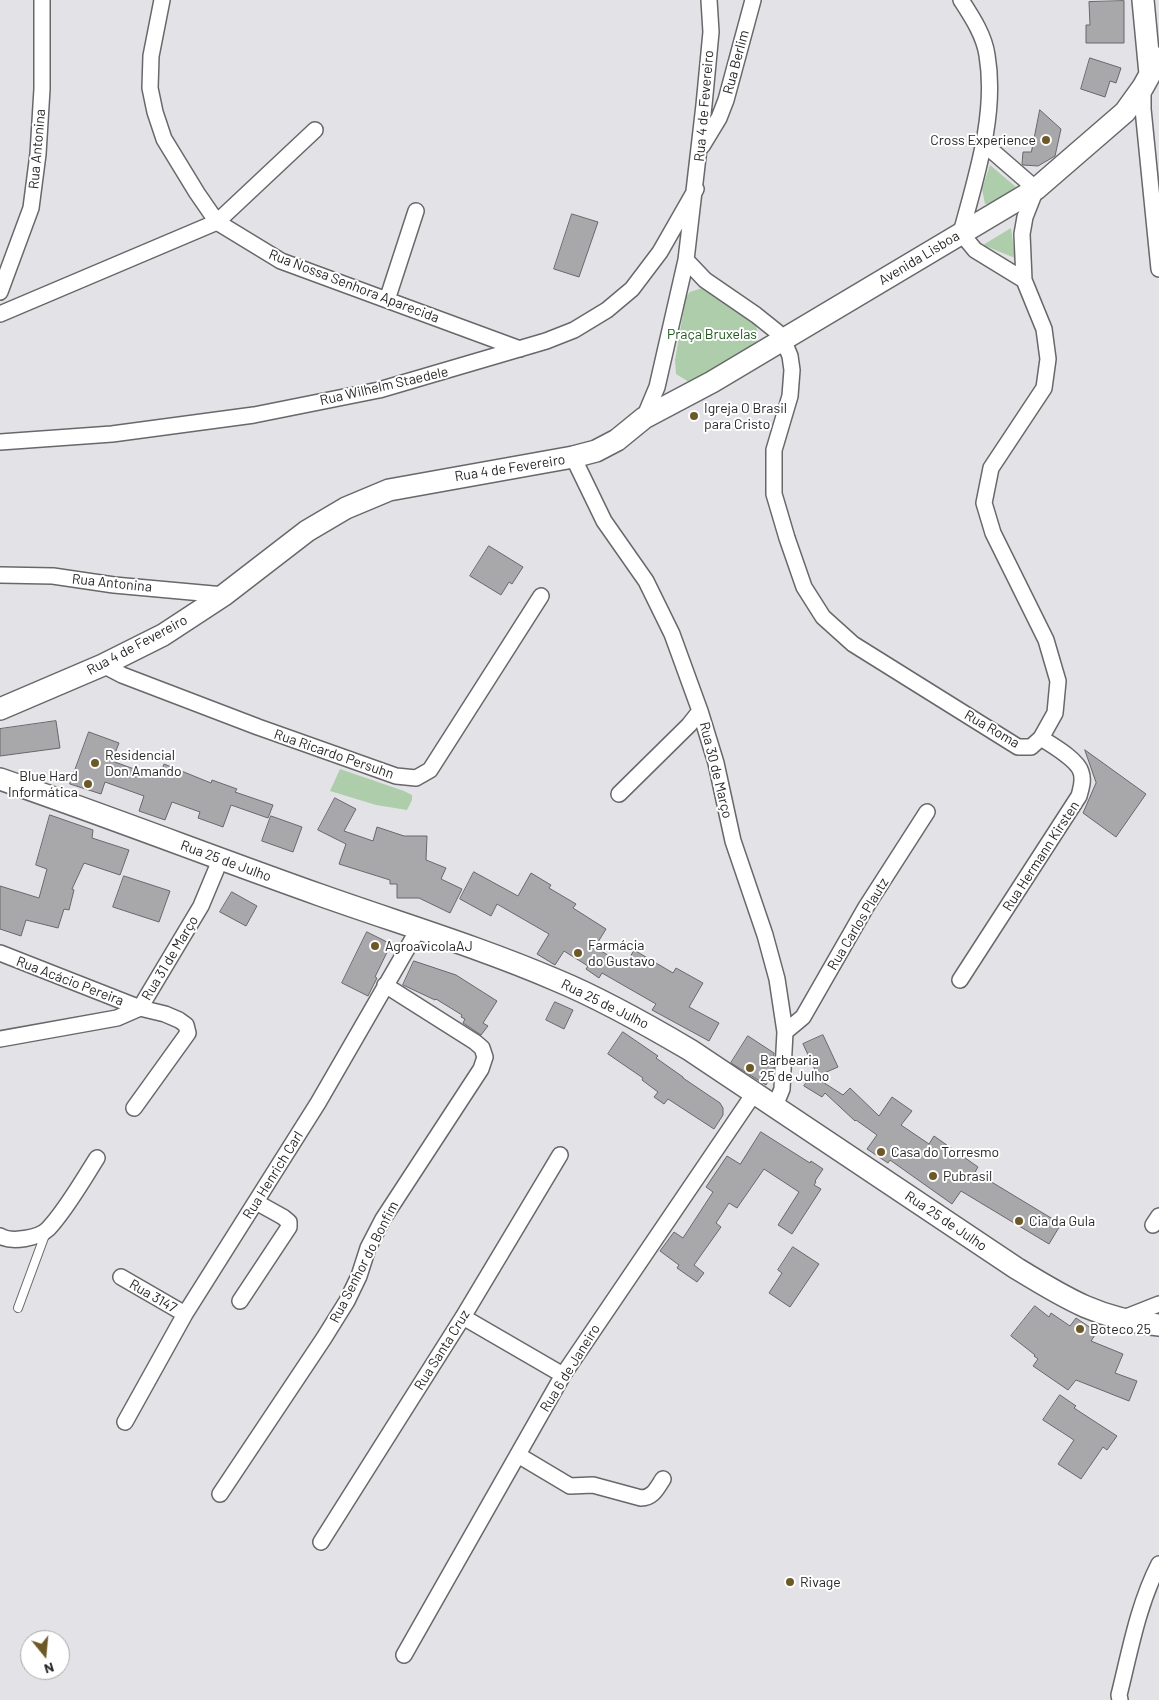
<!DOCTYPE html>
<meta charset="utf-8">
<style>
body{margin:0}
#map{position:relative;width:1159px;height:1700px;overflow:hidden;background:#e3e3e7;font-family:Barlow,sans-serif}
canvas{display:block}
.north{position:absolute;left:20px;top:1630px;width:50px;height:50px;box-sizing:border-box;background:#fff;border:1px solid #a9a9a9;border-radius:50%;rotate:163deg;font-size:14px;font-weight:700;line-height:20px;text-align:center;color:#272728}
.north::after{content:'';display:block;margin:auto;width:18px;height:22px;background:#6c5927;clip-path:polygon(50% 0,100% 100%,50% 72%,0 100%)}
</style>
<div id="map">
<canvas width="1159" height="1700"></canvas>
<div class="north">N</div>
</div>
<script>
const g = document.querySelector('canvas').getContext('2d');
g.lineJoin = 'round';
function fill(path, color) {
  g.fillStyle = color;
  g.fill(path, 'evenodd');
}
function trace(path, color, width, dash) {
  g.strokeStyle = color;
  g.lineWidth = width;
  g.lineCap = dash ? 'butt' : 'round';
  g.setLineDash(dash || []);
  g.stroke(path);
}
function drawText(font, color, halo, rows, align = 'center') {
  g.font = font + ' Barlow,sans-serif';
  g.lineWidth = 4;
  g.setLineDash([]);
  g.textBaseline = 'middle';
  g.strokeStyle = halo;
  g.fillStyle = color;
  for (const [text, x, y, turn = 0] of rows) {
    g.save();
    g.translate(x, y);
    g.rotate((+turn || 0) * Math.PI / 180);
    g.textAlign = isNaN(turn) ? turn : align;
    if (halo) g.strokeText(text, 0, 0);
    g.fillText(text, 0, 0);
    g.restore();
  }
}
fill(new Path2D(`
 M990,165L1016,187L993,203L985,204L982,189Z
 M1011,228L1015,258L983,245Z
 M702,288L709,291L755,322L758,333L756,344L698,380L689,382L676,374L675,360L686,297L690,292Z
 M340,769L404,791L412,795V800L407,810L376,805L330,791Z`), '#aecdab');
const building = new Path2D(`
 M1124,1V43H1086V25H1090L1089,2Z
 M1090,58L1121,68L1116,83L1110,81L1105,97L1081,89Z
 M1040,110L1061,129L1055,156L1038,166L1023,165L1022,164L1023,152H1031Z
 M572,214L598,222L579,277L554,269Z
 M489,546L523,567L512,584L509,582L501,595L470,576Z
 M56,721L60,748L0,756V729Z
 M89,732L119,743L112,761L159,778L164,764L211,783L212,780L237,789L235,792L273,805L268,818L231,805L223,827L198,818L200,812L172,802L165,820L139,811L144,796L105,782L101,794L70,784Z
 M1085,750L1146,794L1116,837L1083,813L1096,783Z
 M335,798L356,809L344,831L373,841L377,827L404,836H427L426,860L446,868L441,879L462,889L450,913L419,898H397V884H390V880L339,864L346,844L318,830Z
 M50,815L93,830L92,838L129,850L120,875L84,863L72,889L74,890L69,910L64,909L58,928L26,920L21,936L0,929V886L39,898L47,869L36,865Z
 M271,816L302,827L293,852L262,841Z
 M474,872L518,896L531,873L551,885L549,888L576,904L573,908L606,929L595,947L625,966L634,950L673,973L676,968L703,983L689,1007L719,1023L709,1041L652,1010L656,1004L602,973L599,978L586,969L588,966L564,951L555,965L537,954L549,934L497,904L491,916L460,899Z
 M124,876L170,891L159,922L113,907Z
 M232,892L257,906L246,926L220,912Z
 M367,932L391,944L375,977L377,978L368,996L342,983Z
 M414,961L456,975L497,1001L483,1023L488,1026L481,1035L463,1023L465,1019L461,1017L462,1015L436,999L435,1000L403,985Z
 M555,1002L573,1010L564,1029L546,1020Z
 M623,1032L658,1056L656,1058L683,1077V1078L720,1103L723,1108V1115L714,1129L668,1099L664,1104L654,1097L658,1092L642,1080L643,1078L608,1054Z
 M823,1035L838,1067L822,1074H817L803,1044Z
 M748,1036L774,1053L773,1073L766,1085L731,1063Z
 M812,1075L843,1095L850,1088L879,1116L892,1097L912,1111L901,1125L929,1144L934,1136L978,1167L975,1172L1061,1224L1049,1244L961,1191L952,1204L890,1160L888,1163L867,1149L877,1135L856,1120L855,1121L825,1093L822,1097L804,1086Z
 M761,1132L810,1163L811,1161L823,1169L815,1181L816,1182L814,1185L821,1189L792,1234L778,1225L799,1192L764,1169L737,1208L729,1203L716,1223L721,1227L694,1265L704,1273L697,1282L677,1268L679,1265L660,1251L674,1232L683,1238L713,1192L706,1187L727,1156L740,1164Z
 M793,1247L819,1264L790,1307L769,1293L782,1273L778,1270Z
 M1035,1306L1049,1317L1051,1313L1070,1326L1076,1318L1097,1332L1091,1341L1123,1354L1115,1373L1137,1381L1129,1401L1076,1380L1068,1390L1033,1366L1038,1359L1034,1356L1035,1355L1011,1336Z
 M1060,1395L1076,1406L1074,1408L1117,1436L1107,1450L1103,1447L1081,1479L1058,1464L1074,1440L1043,1420Z`);
fill(building, '#a8a8ab');
trace(building, '#68686c', 1);
const lane = new Path2D(`
 M18,1308L46,1232`);
const street = new Path2D(`
 M162,0L151,56L150,88L155,112L164,139L197,193L217,222L281,261L520,349
 M961,0C972,17 984,35 987,55C997,114 976,177 961,233L975,250L1024,280
 M1143,87V109L1159,269
 M702,146L719,118L726,100L753,0
 M686,260L705,280L756,315L776,331L783,339L790,356L792,370L790,396L774,450V494L787,538L804,587L823,617L853,644L1018,747H1031L1041,738L1055,713L1058,681L1046,640L993,533L984,503L991,468L1044,388L1048,359L1044,329L1024,280L1022,234L1025,217L1036,189L983,143
 M0,292L31,208L38,154L42,89V0
 M387,300L416,211
 M0,314L217,222L315,130
 M644,418L657,387L686,260L704,105L711,32L709,0
 M0,442L112,434L254,415L379,390L546,341L574,330L607,310L632,289L660,252L696,189
 M573,457L604,521L646,581L672,634L700,711L716,763L733,841L765,935L777,979L785,1032L782,1089L775,1106
 M0,575L53,576L114,585L224,595
 M103,665L122,675L258,727L396,776L416,778L430,770L541,596
 M619,794L689,725L700,711
 M0,953L140,1008L165,1014L179,1020L186,1025L188,1033L134,1108
 M960,980L1079,796C1081,788 1084,781 1081,772C1077,759 1053,746 1041,738
 M785,1032L803,1017L866,907L927,812
 M0,1039L117,1018L140,1008L201,906L221,858
 M1153,1225L1159,1216
 M0,1236C12,1243 39,1238 48,1229C66,1210 83,1180 97,1158
 M121,1277L185,1314
 M240,1301L289,1227V1222L283,1217L256,1202
 M463,1317L563,1375
 M1121,1319L1159,1304
 M125,1422L185,1314L318,1103L419,928
 M518,1455L570,1486L593,1485L641,1498C653,1498 657,1488 663,1479
 M220,1494L324,1338L347,1301L359,1276L368,1248L383,1219L481,1069L485,1057L482,1048L475,1042L385,985
 M321,1542L463,1317L560,1155
 M404,1655L563,1375L755,1092
 M1120,1700L1119,1695C1130,1651 1138,1605 1159,1564`);
const secondary = new Path2D(`
 M1143,0L1150,74
 M0,709L103,665L163,635L224,595L307,531L346,508L389,490L573,457L596,451L617,440L644,418L712,382L1036,189L1125,112L1143,87L1159,58
 M0,779C107,816 213,857 320,895C399,923 479,947 556,980C602,999 646,1024 690,1050L1016,1268C1065,1298 1100,1320 1159,1325`);
trace(lane, '#68686b', 10);
trace(street, '#68686b', 18);
trace(secondary, '#68686b', 24);
trace(lane, '#fff', 8);
trace(street, '#fff', 15);
trace(secondary, '#fff', 21);
for (const [x, y, r, color] of [
 [1046,140,5,"#6c5927"],
 [694,416,5,"#6c5927"],
 [95,763,5,"#6c5927"],
 [88,784,5,"#6c5927"],
 [375,946,5,"#6c5927"],
 [578,953,5,"#6c5927"],
 [750,1068,5,"#6c5927"],
 [881,1152,5,"#6c5927"],
 [933,1176,5,"#6c5927"],
 [1019,1221,5,"#6c5927"],
 [1080,1329,5,"#6c5927"],
 [790,1582,5,"#6c5927"]
]) {
  const dot = new Path2D();
  dot.arc(x, y, r, 0, 2 * Math.PI);
  g.fillStyle = color;
  g.fill(dot);
  trace(dot, '#fff', 2);
}
drawText('14px', '#272728', '#fff', [
 ["Rua Berlim",736,62,-75],
 ["Rua 4 de Fevereiro",704,106,-85],
 ["Rua Antonina",37,149,-85],
 ["Avenida Lisboa",919,258,-31],
 ["Rua Nossa Senhora Aparecida",354,286,21],
 ["Rua Wilhelm Staedele",384,386,-13],
 ["Rua 4 de Fevereiro",510,468,-9],
 ["Rua Antonina",112,583,6],
 ["Rua 4 de Fevereiro",137,645,-28],
 ["Rua Roma",992,729,30],
 ["Rua Ricardo Persuhn",334,754,19],
 ["Rua 30 de Março",716,770,76],
 ["Rua Hermann Kirsten",1041,856,-57],
 ["Rua 25 de Julho",226,861,20],
 ["Rua Carlos Plautz",858,924,-59],
 ["Rua 31 de Março",170,958,-59],
 ["Rua Acácio Pereira",70,981,21],
 ["Rua 25 de Julho",605,1004,26],
 ["Rua Henrich Carl",273,1175,-58],
 ["Rua 25 de Julho",946,1221,34],
 ["Rua Senhor do Bonfim",364,1262,-63],
 ["Rua 3147",153,1296,30],
 ["Rua Santa Cruz",442,1350,-58],
 ["Rua 6 de Janeiro",570,1368,-58]
]);
drawText('14px', '#272728', '#fff', [
 ["Cross Experience",1036,140,"right"],
 ["Igreja O Brasil",704,408],
 ["para Cristo",704,424],
 ["Residencial",105,755],
 ["Don Amando",105,771],
 ["Blue Hard",78,776,"right"],
 ["Informática",78,792,"right"],
 ["Farmácia",588,945],
 ["do Gustavo",588,961],
 ["AgroavicolaAJ",385,946],
 ["Barbearia",760,1060],
 ["25 de Julho",760,1076],
 ["Casa do Torresmo",891,1152],
 ["Pubrasil",943,1176],
 ["Cia da Gula",1029,1221],
 ["Boteco 25",1090,1329],
 ["Rivage",800,1582]
], 'left');
drawText('14px', '#1c561b', '#fff', [
 ["Praça Bruxelas",712,334]
]);
</script>
